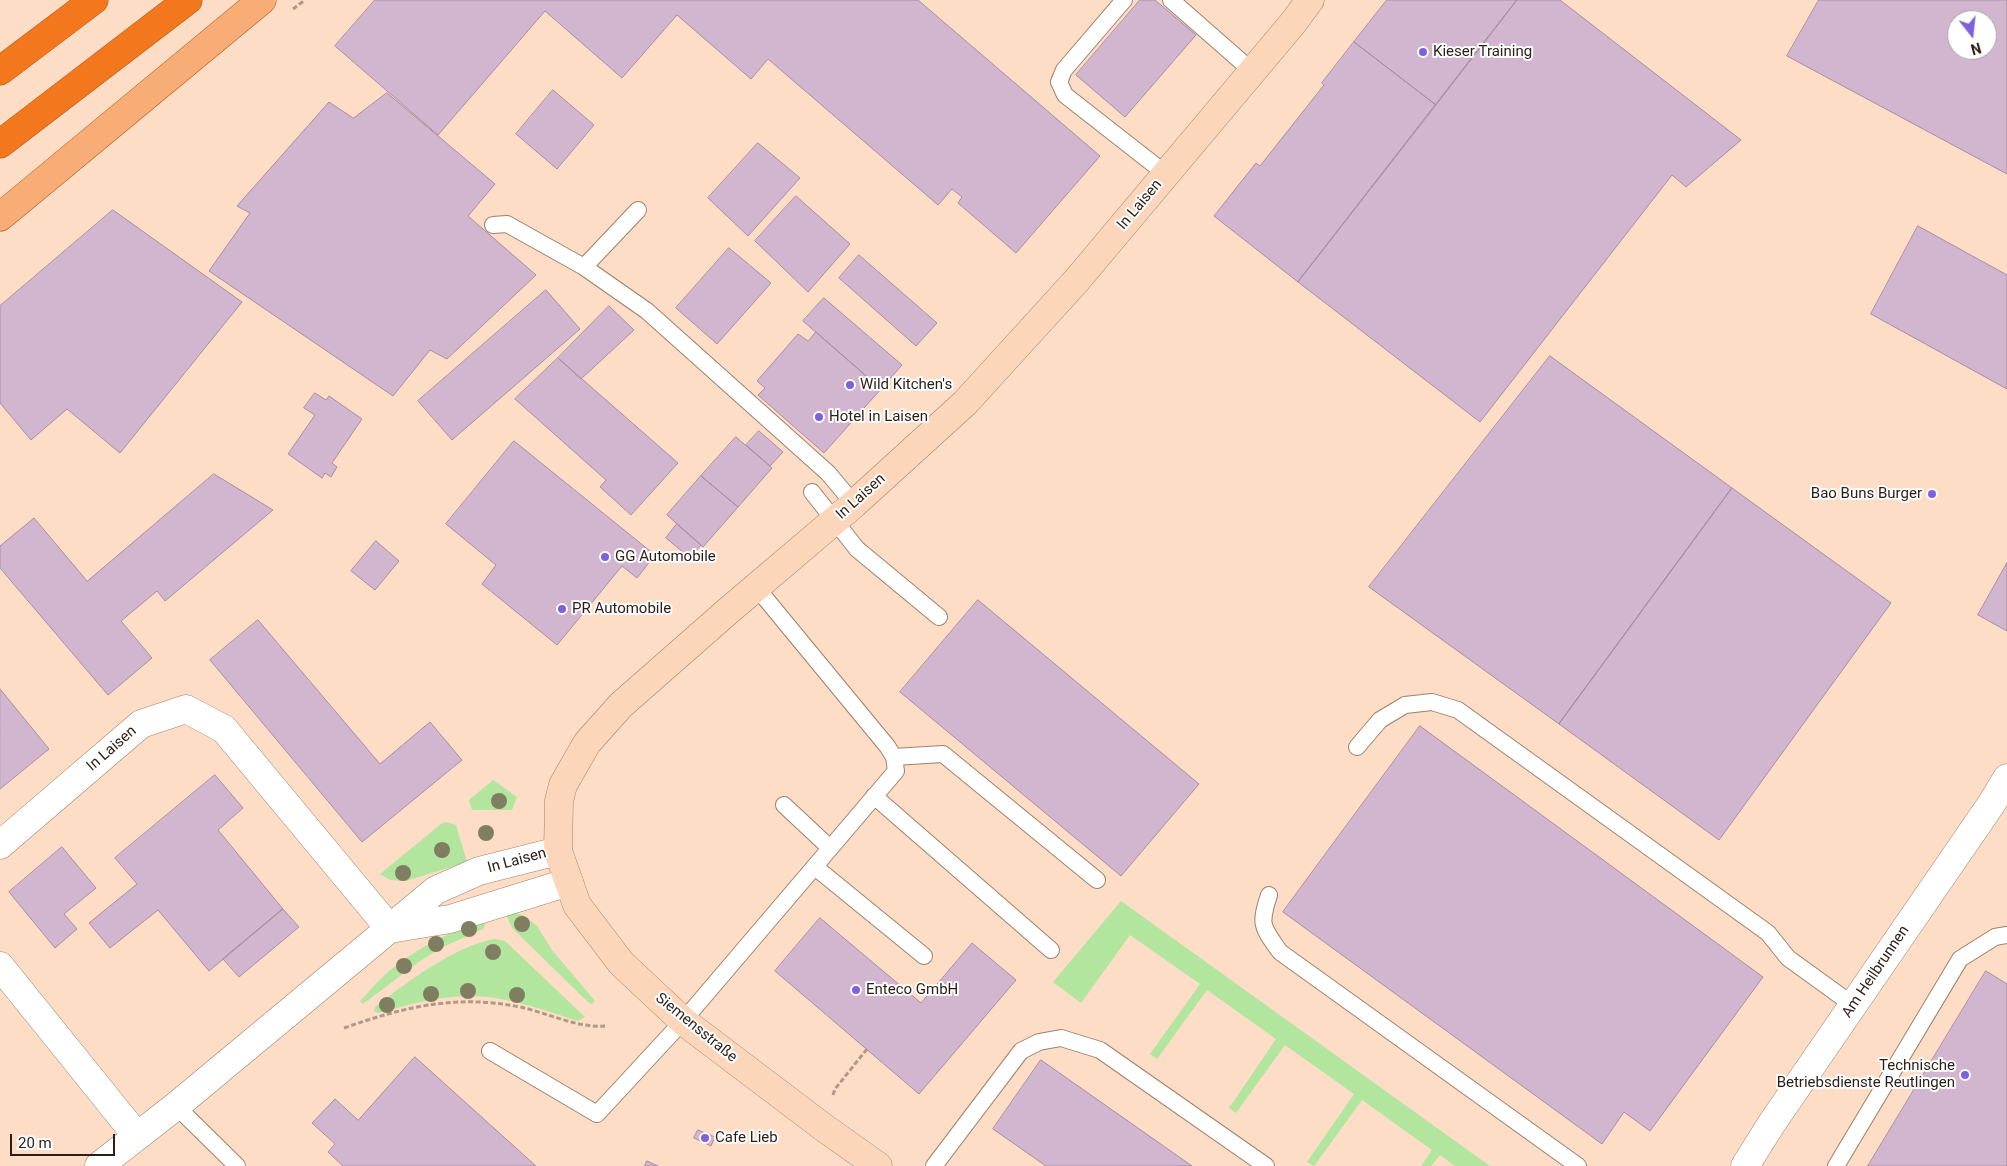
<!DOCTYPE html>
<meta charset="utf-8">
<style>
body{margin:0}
#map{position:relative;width:2007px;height:1166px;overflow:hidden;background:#feddc6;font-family:Roboto,sans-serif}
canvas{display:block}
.north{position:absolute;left:1947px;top:10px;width:50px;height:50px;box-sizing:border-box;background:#fff;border:1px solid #aaa5a2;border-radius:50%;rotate:164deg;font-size:14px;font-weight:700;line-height:20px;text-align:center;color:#2a1e16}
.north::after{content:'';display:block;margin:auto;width:18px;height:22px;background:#7e61dc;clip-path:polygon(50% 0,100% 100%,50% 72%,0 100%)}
.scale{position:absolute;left:10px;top:1134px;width:105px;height:22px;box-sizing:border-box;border:2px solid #2a1e16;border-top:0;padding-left:6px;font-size:15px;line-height:18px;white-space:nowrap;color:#2a1e16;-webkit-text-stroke:4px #fff;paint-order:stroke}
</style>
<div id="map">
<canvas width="2007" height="1166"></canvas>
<div class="north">N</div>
<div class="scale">20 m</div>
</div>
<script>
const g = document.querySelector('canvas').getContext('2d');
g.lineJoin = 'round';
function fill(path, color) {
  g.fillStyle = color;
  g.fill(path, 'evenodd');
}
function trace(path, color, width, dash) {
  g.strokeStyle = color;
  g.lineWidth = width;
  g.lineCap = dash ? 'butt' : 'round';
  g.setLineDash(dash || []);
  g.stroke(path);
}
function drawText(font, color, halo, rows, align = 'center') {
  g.font = font + ' Roboto,sans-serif';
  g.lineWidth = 4;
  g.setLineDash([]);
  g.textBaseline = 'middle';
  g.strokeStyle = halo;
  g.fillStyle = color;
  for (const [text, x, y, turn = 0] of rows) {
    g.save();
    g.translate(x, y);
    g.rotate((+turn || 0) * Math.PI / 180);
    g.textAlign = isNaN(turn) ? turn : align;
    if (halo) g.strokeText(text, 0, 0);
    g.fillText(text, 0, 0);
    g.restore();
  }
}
fill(new Path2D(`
 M493,780L517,797L512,810H472L469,800Z
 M446,822L456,825L467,862L406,881L390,880L380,874L441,824Z
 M1121,901L1490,1166H1455L1440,1155L1431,1166H1421L1432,1150L1362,1100L1314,1166L1307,1162L1354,1094L1285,1045L1236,1113L1229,1108L1276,1039L1207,990L1157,1059L1150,1054L1200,984L1130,935L1081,1003L1053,982Z
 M514,913L523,915L537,926L552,950L595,1001L592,1004L589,1003L512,928L507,916Z
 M483,919L485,925L483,929L443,947L420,961L363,1004L360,1001C371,990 381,977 393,968C420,946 451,932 483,919Z
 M495,939L505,941L585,1017L578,1021C543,1010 506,996 469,996C438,996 408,1005 378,1013L374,1011L375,1007C406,983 456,945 495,939Z`), '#b2e59d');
const building = new Path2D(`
 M375,0H918L1100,156L1016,253L958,203L962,197L952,189L938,205L768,59L751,79L677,15L622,78L545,11L438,135L335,46Z
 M1140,0H1155L1196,35L1125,117L1076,75Z
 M1387,0H1517L1436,105L1354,42Z
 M1517,0H1560L1741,140L1686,187L1672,175L1480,422L1298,282Z
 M1819,0H2007V174L1787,56ZM1957,20H1987V50H1957Z
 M1354,42L1436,105L1298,282L1214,216L1256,163L1260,166L1324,85L1322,83Z
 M553,90L594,125L557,169L516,134Z
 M387,93L495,184L468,216L536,275L447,359L430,350L393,396L209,271L250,213L237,206L329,102L353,118Z
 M758,143L800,178L748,236L708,198Z
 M796,196L850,244L808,292L755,241Z
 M113,210L242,302L120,453L67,409L31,440L0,403V306Z
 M1918,226L2007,275V389L1871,314Z
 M729,248L771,283L717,344L676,308Z
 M859,255L937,323L916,346L839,278Z
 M546,290L580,329L452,440L418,401Z
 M824,298L902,365L881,389L803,321Z
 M609,306L634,330L581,379L558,358Z
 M816,332L881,389L824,453L758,395L765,388L757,381L798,334L808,341Z
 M1550,356L1732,488L1559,724L1369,587Z
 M558,358L678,463L631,515L600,487L606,480L515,399Z
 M315,393L326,400L329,396L362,419L332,463L337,467L331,477L325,473L322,478L288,454L315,415L304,408Z
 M759,431L783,452L770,466L746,445Z
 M736,437L772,468L738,507L701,476Z
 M514,441L655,555L637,578L622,566L557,645L482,584L496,565L446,524Z
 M214,474L273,510L165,601L157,591L121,621L152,658L108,695L0,568V546L34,518L87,581Z
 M701,476L738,507L703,547L667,515Z
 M1732,488L1891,603L1719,840L1559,724Z
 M677,524L701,545L690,558L666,538Z
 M376,541L399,561L375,590L351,571Z
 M2007,563V631L1978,615Z
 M978,600L1199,784L1121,876L900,692Z
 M258,620L380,764L430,722L462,760L362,842L210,660Z
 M0,689L49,749L0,789Z
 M1420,726L1763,977L1650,1131L1624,1112L1602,1144L1283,912Z
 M215,775L243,808L218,830L283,909L209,971L158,910L110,948L89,923L137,884L115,858Z
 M62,847L96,888L64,914L77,929L55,948L9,892Z
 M283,909L299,927L239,977L223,959Z
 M820,918L921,1003L972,943L1016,980L919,1094L775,971Z
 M1986,971L2007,984V1166H1868Z
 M415,1057L536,1166H343L328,1152L335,1144L312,1123L335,1099L358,1120Z
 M1041,1060L1192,1166H1046L993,1129Z
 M698,1130L715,1137L711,1146L694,1138Z
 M647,1161L658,1166H645Z`);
fill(building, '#d2b5ce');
trace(building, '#a88ca4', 1);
const lane = new Path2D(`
 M1124,0L1064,70L1059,82L1065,95L1166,174
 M1171,0L1252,71
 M638,210L584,267L647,311L828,473L854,504
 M493,225L507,224L584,267
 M812,492L857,549L939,617
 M1357,747L1380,720L1405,705L1432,702L1458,710L1768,933L1788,958L1853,1005
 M894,757L943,754L1097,880
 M874,796L1051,950
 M784,805L830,848
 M815,867L924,956
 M1269,895C1259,926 1262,926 1280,952L1578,1166
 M490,1051L597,1114L683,1021L896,771L894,757L887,746L756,587
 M176,1106L237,1166
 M934,1166L1021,1051L1039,1042L1061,1038L1100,1050L1266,1166
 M1836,1166L1960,959L1995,937L2007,935`);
const street = new Path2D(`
 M0,845L141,724L186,709L224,729L390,929
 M390,929L450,919L569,882
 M0,966L137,1136
 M99,1166L176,1106L436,890L479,871L558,851
 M1745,1166L1772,1123L1992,803L2007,778`);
const secondary = new Path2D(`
 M878,1166L823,1127L683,1021L621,963L577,905L558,851L559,801L563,785L587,743L621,705L728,611L854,504L965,403L1077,280L1293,23L1310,0`);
const primary = new Path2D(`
 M0,217L262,0`);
const highway = new Path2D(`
 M0,71L94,0
 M0,144L188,0`);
trace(lane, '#9e806b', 18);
trace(street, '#9e806b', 29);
trace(secondary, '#9e806b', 29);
trace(primary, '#ad581b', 29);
trace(highway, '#ad581b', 29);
trace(new Path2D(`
 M293,9L305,0
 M344,1028C404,1007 456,994 520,1007C548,1013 576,1028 605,1026
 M833,1095L835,1089L867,1049`), '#b29887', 3, [5, 2.5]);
trace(lane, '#fff', 16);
trace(street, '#fff', 28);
trace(secondary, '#fbd6bb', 28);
trace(primary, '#f8ad77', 28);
trace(highway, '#f3771d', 28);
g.fillStyle = '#807e61';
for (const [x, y] of [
 [499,801],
 [486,833],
 [442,850],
 [403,873],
 [522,924],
 [469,929],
 [436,944],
 [493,952],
 [404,966],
 [468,991],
 [431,994],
 [517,995],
 [387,1005]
]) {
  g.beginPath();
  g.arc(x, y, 8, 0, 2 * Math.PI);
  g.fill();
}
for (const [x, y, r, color] of [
 [1423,52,5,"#7e61dc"],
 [850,385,5,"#7e61dc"],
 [819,417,5,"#7e61dc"],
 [1932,494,5,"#7e61dc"],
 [605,557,5,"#7e61dc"],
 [562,609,5,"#7e61dc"],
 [856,990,5,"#7e61dc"],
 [1965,1075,5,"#7e61dc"],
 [705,1138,5,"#7e61dc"]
]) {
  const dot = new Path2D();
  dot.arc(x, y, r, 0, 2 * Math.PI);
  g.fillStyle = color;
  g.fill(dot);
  trace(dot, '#fff', 2);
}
drawText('15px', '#2a1e16', '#fff', [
 ["Kieser Training",1433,52],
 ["Wild Kitchen's",860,385],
 ["Hotel in Laisen",829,417],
 ["Bao Buns Burger",1922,494,"right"],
 ["GG Automobile",615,557],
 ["PR Automobile",572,609],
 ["Enteco GmbH",866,990],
 ["Technische",1955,1066,"right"],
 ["Betriebsdienste Reutlingen",1955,1083,"right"],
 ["Cafe Lieb",715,1138]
], 'left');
drawText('15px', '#2a1e16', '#fff', [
 ["In Laisen",1140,205,-50],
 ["In Laisen",861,497,-42],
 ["In Laisen",112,749,-41],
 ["In Laisen",517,861,-15],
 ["Am Heilbrunnen",1876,972,-56],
 ["Siemensstraße",696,1028,39]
]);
</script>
